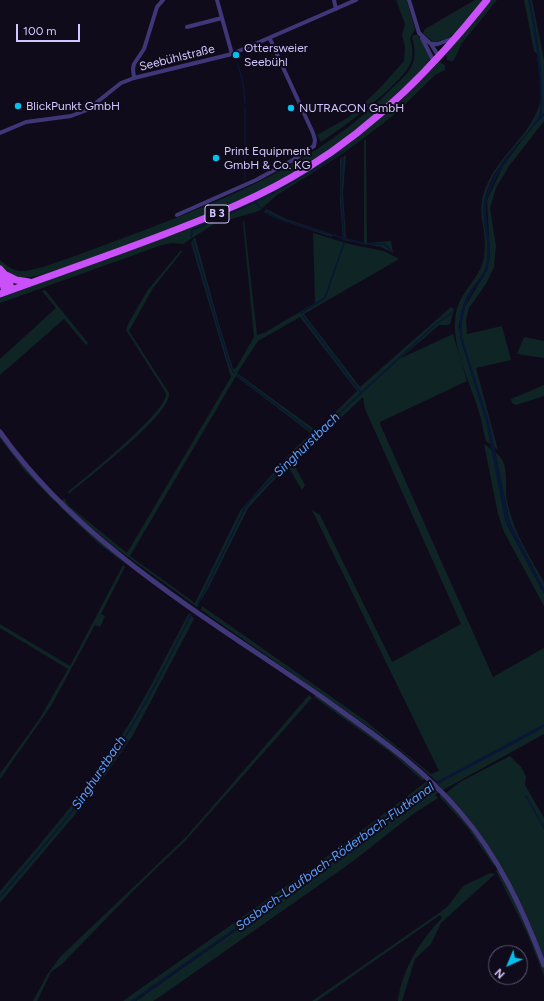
<!DOCTYPE html>
<meta charset="utf-8">
<style>
body{margin:0}
#map{position:relative;width:544px;height:1001px;overflow:hidden;background:#100b1b;font-family:Figtree,sans-serif}
canvas{display:block}
.north{position:absolute;left:488px;top:945px;width:40px;height:40px;box-sizing:border-box;background:#100b1b;border:1px solid #5e5676;border-radius:50%;rotate:224deg;font-size:11px;font-weight:700;line-height:16px;text-align:center;color:#d2c7fe}
.north::after{content:'';display:block;margin:auto;width:14px;height:18px;background:#06c0eb;clip-path:polygon(50% 0,100% 100%,50% 72%,0 100%)}
.scale{position:absolute;left:16px;top:24px;width:64px;height:18px;box-sizing:border-box;border:2px solid #d2c7fe;border-top:0;padding-left:5px;font-size:12px;line-height:14px;white-space:nowrap;color:#d2c7fe;-webkit-text-stroke:3px #100b1b;paint-order:stroke}
</style>
<div id="map">
<canvas width="544" height="1001"></canvas>
<div class="north">N</div>
<div class="scale">100 m</div>
</div>
<script>
const g = document.querySelector('canvas').getContext('2d');
g.lineJoin = 'round';
function fill(path, color) {
  g.fillStyle = color;
  g.fill(path, 'evenodd');
}
function trace(path, color, width, dash) {
  g.strokeStyle = color;
  g.lineWidth = width;
  g.lineCap = dash ? 'butt' : 'round';
  g.setLineDash(dash || []);
  g.stroke(path);
}
function drawText(font, color, halo, rows, align = 'center') {
  g.font = font + ' Figtree,sans-serif';
  g.lineWidth = 4;
  g.setLineDash([]);
  g.textBaseline = 'middle';
  g.strokeStyle = halo;
  g.fillStyle = color;
  for (const [text, x, y, turn = 0] of rows) {
    g.save();
    g.translate(x, y);
    g.rotate((+turn || 0) * Math.PI / 180);
    g.textAlign = isNaN(turn) ? turn : align;
    if (halo) g.strokeText(text, 0, 0);
    g.fillText(text, 0, 0);
    g.restore();
  }
}
fill(new Path2D(`
 M396,0H407L415,30L410,38C412,46 414,54 411,62C404,83 341,129 321,142L317,135L349,117L379,89L404,61L405,47L402,35L405,24Z
 M475,0H484C471,15 456,41 433,42L423,33L425,29Z
 M491,0H497L462,43L454,60L452,61L447,60L446,54Z
 M524,0H532L544,60V121L509,166L496,188L490,208L496,246L494,267L486,284L469,308L466,320L467,334L502,326L511,360L476,368L498,450L486,441C483,431 482,421 479,412C470,381 450,345 456,313C460,291 481,278 484,257C489,225 472,214 489,180C502,154 534,130 540,102C543,86 538,70 537,54L534,51ZM528,132L503,166L487,200L490,257L483,277L464,308L461,325L458,330C460,318 462,304 469,293C474,284 483,277 486,267C491,249 485,231 484,213C482,181 509,154 528,132Z
 M413,35H418L431,58L427,65L382,110L316,159L268,187L200,218L46,274C24,279 17,281 0,265V260C17,275 22,272 43,267C76,256 109,243 142,231C230,198 319,161 386,94C405,75 421,67 412,38Z
 M439,62L445,65V70L435,75L395,114L360,141L336,158L277,195L259,211L214,224L183,244L172,243L162,245L0,303V298L210,219L352,140L404,98Z
 M366,139L367,243L391,241L393,253L381,247L343,240L340,203V159L346,155L343,193L346,238L364,243V141Z
 M266,209L286,219L332,234V237L280,220L265,213L264,212Z
 M244,219L257,335L264,333L315,303L313,233L349,244L384,251L399,259L304,314L360,387L451,307L454,309L450,324L447,325H439L401,358L453,334L467,381L380,422V424L493,677L544,648V734L443,790L434,779L401,751L362,722L201,610L202,606L363,719L431,774L439,771L312,510L320,515L392,662L461,624L365,409L363,397L293,463L305,485L302,490L289,468H285L248,508L209,587L197,607L117,549L73,512L62,501L64,498L69,506L127,553L231,377L191,243L195,237L219,324L233,369L236,368L254,337L243,223ZM300,317L357,391L319,428L314,429L237,373L258,341ZM236,376L309,432L310,435L294,449L240,511L195,603L130,556Z
 M181,250L182,252L153,288L129,331L169,393C172,414 87,478 69,494L68,492C83,479 170,410 166,393L126,330L128,324L147,291Z
 M45,290L88,343L86,345L64,319L0,375V359L56,308L42,291Z
 M524,337L544,341V358L517,354Z
 M544,385V396L516,405L512,403L511,399Z
 M0,434L55,500V502L24,470L0,438Z
 M484,444L492,450L507,525L544,594V606L504,532L498,514Z
 M495,452C511,463 504,485 507,501C513,531 529,556 544,582V589L510,523Z
 M58,505H60L124,563L98,543Z
 M123,565L125,567L101,614L105,616L100,627L95,625L51,706L0,779V774L40,718L68,669L0,628V624L70,666Z
 M189,613L194,619L133,735L109,770L73,817L0,903V891C37,848 74,805 107,758C139,713 163,661 189,613Z
 M309,695L312,698L186,840L135,889L62,964L51,972L37,1001H33L47,975L60,957L186,837Z
 M316,695L360,726L425,778L424,780H422L390,752L314,697Z
 M510,756L521,767L526,776L525,785L544,818V958C520,897 492,840 446,793L460,782Z
 M426,782L431,785L337,857L131,1001H123L316,865Z
 M433,787L439,792L435,795L438,798L413,814L352,862L161,996L153,1001H136L356,846Z
 M440,794L463,817L495,864L494,866L467,827L440,797Z
 M497,869L507,883L544,967V976L527,933L496,871Z
 M490,873L495,874L441,923L431,944L415,959L402,1001H398C402,969 420,941 442,918L440,915L317,1001H312L439,913L448,906L463,886Z`), '#0f2425');
fill(new Path2D(`
 M528,0H530C538,37 544,76 542,114L544,113V116C525,133 487,182 486,207C486,228 493,247 488,268C486,275 480,282 475,288C464,304 461,318 462,337L489,422L510,523L544,589V594L505,521L486,422L460,338C458,319 461,304 472,289C477,283 483,276 485,269C493,246 479,222 485,200C493,166 521,144 539,116C544,96 534,23 528,0Z
 M544,724V727L514,744L447,779L424,793L356,846L135,1001H131L337,857L436,782Z`), '#091636');
trace(new Path2D(`
 M238,65L243,82L245,103
 M245,107V181
 M343,158L341,186L344,239
 M256,203L262,209
 M266,212L282,220L364,244
 M191,237L192,230C247,207 293,185 343,151
 M193,241L217,323L230,366L234,373
 M366,244H385L391,251
 M301,313L325,298L344,243
 M303,316L361,393
 M237,375L315,434
 M198,604L245,508L249,502L293,456L436,324L452,313
 M526,796L544,828
 M0,897C40,850 82,803 116,751C145,708 167,661 191,615`), '#091636', 1.5);
trace(new Path2D(`
 M217,0L232,54
 M334,0L336,9
 M409,0L419,33L431,44L439,57
 M187,27L222,18
 M422,38L434,62
 M431,44H438L451,39
 M134,78L133,69L134,64L144,49L157,7L163,0
 M0,133L26,122L71,116L87,110L121,83L134,78L232,54L356,0
 M177,215L256,180L293,160L314,146L315,140L313,133L270,39`), '#403779', 4);
trace(new Path2D(`
 M0,432C80,546 213,621 326,700C373,734 422,767 460,812C499,857 523,910 544,965`), '#403779', 5);
trace(new Path2D(`
 M0,269L9,279L11,290
 M0,273L5,292
 M6,275L16,280L29,282
 M0,294C55,274 110,255 165,234C214,215 263,196 307,168C378,124 435,65 487,0`), '#ca51fa', 7);
for (const [x, y, r, color] of [
 [236,55,4,"#06c0eb"],
 [18,106,4,"#06c0eb"],
 [291,108,4,"#06c0eb"],
 [216,158,4,"#06c0eb"]
]) {
  const dot = new Path2D();
  dot.arc(x, y, r, 0, 2 * Math.PI);
  g.fillStyle = color;
  g.fill(dot);
  trace(dot, '#100b1b', 1.5);
}
for (const [x, y, w] of [
 [217,214,24]
]) {
  const box = new Path2D();
  box.roundRect(x - w / 2, y - 9, w, 18, 3);
  g.fillStyle = '#100b1b';
  g.fill(box);
  trace(box, '#d2c7fe', 1);
}
drawText('bold 11px', '#d2c7fe', null, [
 ["B 3",217,214]
]);
drawText('12px', '#d2c7fe', '#100b1b', [
 ["Ottersweier",244,48],
 ["Seebühl",244,62],
 ["BlickPunkt GmbH",26,106],
 ["NUTRACON GmbH",299,108],
 ["Print Equipment",224,151],
 ["GmbH & Co. KG",224,165]
], 'left');
drawText('12px', '#d2c7fe', '#100b1b', [
 ["Seebühlstraße",177,58,-14]
]);
drawText('italic 13px', '#58a1fb', '#100b1b', [
 ["Singhurstbach",307,445,-44],
 ["Singhurstbach",99,773,-56],
 ["Sasbach-Laufbach-Röderbach-Flutkanal",335,857,-36]
]);
</script>
